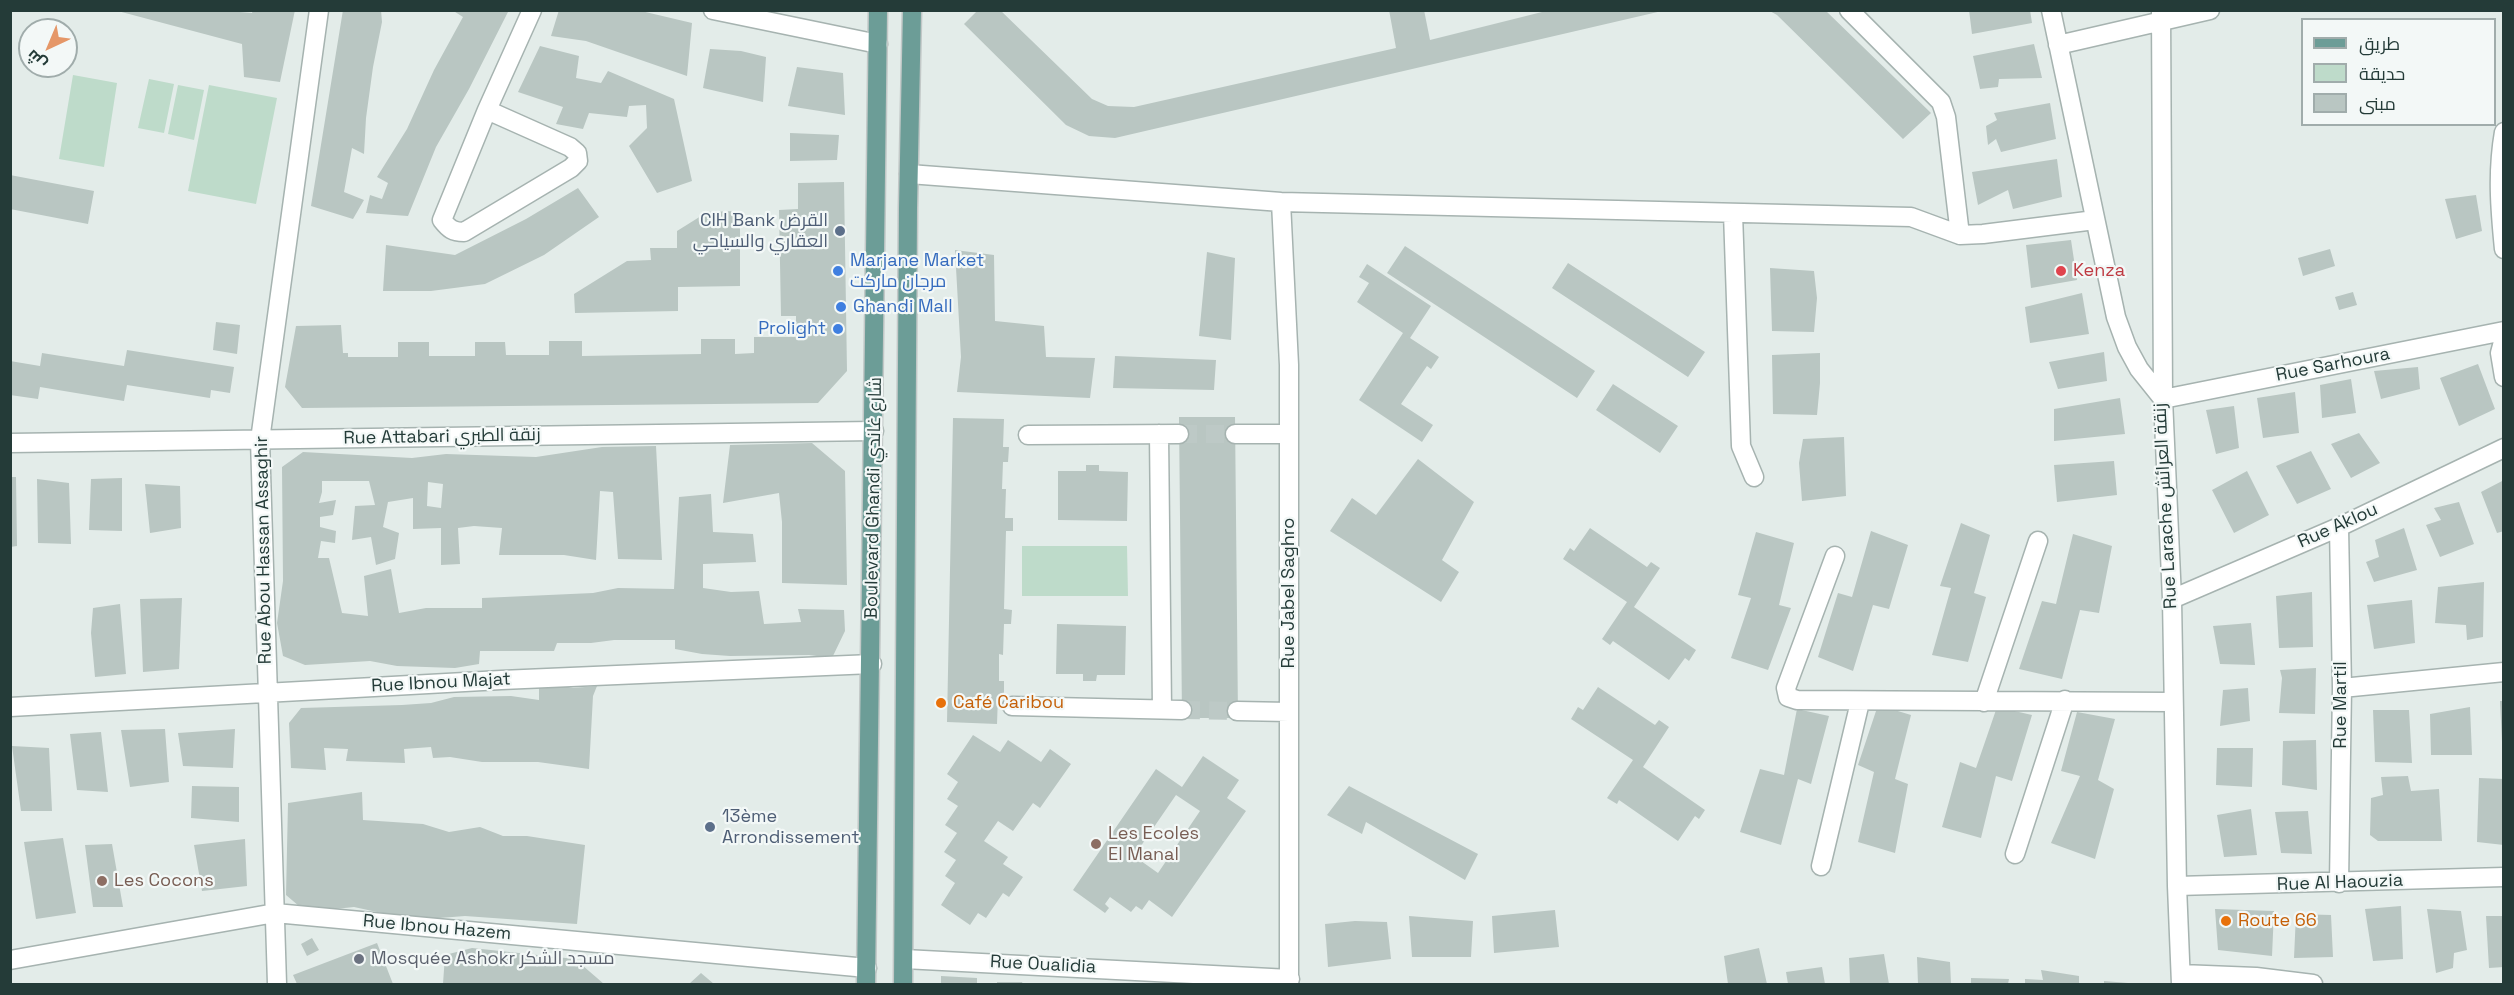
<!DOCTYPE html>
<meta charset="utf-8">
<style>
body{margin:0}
#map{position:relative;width:2514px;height:995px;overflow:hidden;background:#e3ece9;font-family:"Space Grotesk",Cairo,sans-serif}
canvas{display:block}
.frame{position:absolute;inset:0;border:12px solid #243b38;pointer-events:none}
.legend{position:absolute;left:2301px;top:18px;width:195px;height:108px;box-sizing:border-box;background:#f3f8f7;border:2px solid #a0acab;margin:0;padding:8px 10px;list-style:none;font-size:18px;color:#243b38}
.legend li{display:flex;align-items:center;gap:12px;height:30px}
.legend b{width:30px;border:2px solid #a0acab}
.north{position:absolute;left:18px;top:18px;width:60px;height:60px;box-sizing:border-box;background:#f3f8f7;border:2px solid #a0acab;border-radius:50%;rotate:224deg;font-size:16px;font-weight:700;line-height:24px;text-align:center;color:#243b38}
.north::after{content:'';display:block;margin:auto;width:21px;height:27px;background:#e59768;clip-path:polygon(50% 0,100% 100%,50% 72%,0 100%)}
</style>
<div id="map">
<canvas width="2514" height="995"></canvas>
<div class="frame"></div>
<ul class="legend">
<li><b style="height:8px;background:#6c9d97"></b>طريق</li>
<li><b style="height:16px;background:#bedbca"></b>حديقة</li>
<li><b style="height:16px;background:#b9c6c2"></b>مبنى</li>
</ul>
<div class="north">ش</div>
</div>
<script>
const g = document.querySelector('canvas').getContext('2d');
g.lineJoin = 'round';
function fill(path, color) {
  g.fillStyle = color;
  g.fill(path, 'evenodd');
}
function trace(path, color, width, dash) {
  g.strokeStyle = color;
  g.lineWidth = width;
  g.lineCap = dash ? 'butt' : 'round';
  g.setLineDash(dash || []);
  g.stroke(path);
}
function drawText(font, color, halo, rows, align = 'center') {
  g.font = font + ' "Space Grotesk",Cairo,sans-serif';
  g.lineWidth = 4.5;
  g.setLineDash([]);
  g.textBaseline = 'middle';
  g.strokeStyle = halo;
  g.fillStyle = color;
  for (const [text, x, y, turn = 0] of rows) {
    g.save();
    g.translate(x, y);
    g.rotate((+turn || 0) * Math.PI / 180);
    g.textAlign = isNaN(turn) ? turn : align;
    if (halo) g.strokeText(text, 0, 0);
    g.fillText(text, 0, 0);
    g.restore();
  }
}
fill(new Path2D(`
 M73,75L117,83L104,167L59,159Z
 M149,79L174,84L164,133L138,128Z
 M178,85L204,90L194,140L168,134Z
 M209,85L277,98L256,204L188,191Z
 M1022,546H1127L1128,596H1022Z`), '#bedbca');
fill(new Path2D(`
 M114,10H216L252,13L253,10H295L280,82L244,77L242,44Z
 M343,10H381L382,22L373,67L366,118L364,154L352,148L344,192L364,200L353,219L311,206Z
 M452,10H509L469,89L436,147L408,216L366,213L370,195L382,199L388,183L377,177L407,129L434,70L463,17Z
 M559,10H637L692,23L687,76L586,41L551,36Z
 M978,10H1000L1092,99L1108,106L1134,107L1396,48L1389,10H1424L1430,40L1550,10L1662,11L1115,138L1089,136L1066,125L964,24Z
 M1768,10H1825L1931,113L1903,139L1777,15Z
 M1969,10H2030L2032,23L1972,34Z
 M2034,44L2042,78L1999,79L1998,87L1980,89L1973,56Z
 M540,46L579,56L576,78L601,83L608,71L674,99L692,181L657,193L629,146L647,128L646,105L629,106L627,117L589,113L583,129L556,124L563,107L518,92Z
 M710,49L741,51L766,57L763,102L703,88Z
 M797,67L843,73L845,115L788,106Z
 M2050,103L2056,139L2001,152L1996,139L1988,145L1986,126L1997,120L1994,113Z
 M790,133L839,135L837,160L790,161Z
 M2057,159L2062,197L2013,209L2008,190L1978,205L1972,172Z
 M10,175L94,191L88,224L10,209Z
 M844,182L847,371L818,403L302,408L285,387L296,326L341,325L343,353H348V357H398V342H429V356H475V342H505L506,355H549V341H582V356L701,354V339H735V354L754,353V337H796V316H781L779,210L798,209V183Z
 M578,188L599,217L544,255L485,284L431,291H383L386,245L455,255L526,219Z
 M2476,195L2482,231L2456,239L2445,199Z
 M740,211V286L678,287V311L575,313L574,294L627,261L651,260L650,248H677V231L701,216L702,212Z
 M2071,240L2077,280L2031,288L2026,245Z
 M1405,246L1595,371L1577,398L1387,273Z
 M2330,249L2335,266L2303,276L2298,258Z
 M955,250L994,255L995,321L1044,326L1046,357L1095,358L1090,398L957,392L961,357Z
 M1207,252L1235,258L1231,340L1199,336Z
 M1568,263L1705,352L1688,377L1552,288Z
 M1367,264L1431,306L1410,338L1439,357L1431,369L1427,366L1401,404L1433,425L1422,442L1359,400L1403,333L1357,302L1369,283L1359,277Z
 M1770,268L1814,271L1817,298L1814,332L1772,331Z
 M2353,292L2357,305L2339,310L2335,297Z
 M2082,293L2089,334L2030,343L2025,307Z
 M216,322L240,325L237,354L213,350Z
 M127,350L234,367L230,393L211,390L210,398L127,385L124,401L40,387L38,399L10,395V361L40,366L42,353L124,366Z
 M2104,352L2107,381L2058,389L2049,362Z
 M1820,353V383L1817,415L1773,414L1772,355Z
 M1115,356L1216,360L1214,390L1113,388Z
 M2478,364L2495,409L2459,426L2440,378Z
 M2418,367L2420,389L2381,399L2374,371Z
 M2351,379L2356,413L2322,418L2320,385Z
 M1613,384L1678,426L1660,453L1596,410Z
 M2295,392L2299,433L2263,438L2257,398Z
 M2120,398L2125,434L2054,441V409Z
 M2234,406L2239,448L2216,454L2206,410Z
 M1179,417H1235L1238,718H1182Z
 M953,418L1004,419L1003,447H1009L1008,462H1003L1002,489H1006L1005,518H1013V531H1006L1004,609L1012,610L1011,624H1004L1003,655L999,654V681H1004V695H998L997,724L947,722Z
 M2359,433L2380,463L2351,478L2331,444Z
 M1844,437L1846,496L1802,501L1799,463L1803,439Z
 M812,443L845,471L847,585L782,583V522L779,493L723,503L730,445Z
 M656,446L662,560L618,559L613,492L600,491L596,560L564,555H499L502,528L474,526L458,528L460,564L441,565V528L413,529V498L388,502L383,527L399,533L395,559L376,565L371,537L352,540L355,506L375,505L369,481H322V492L319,503L336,500L333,515L320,517V527L336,531L335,543L321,541L318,558H329L342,613L368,616L364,576L391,569L399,613L426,608H482V598L593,593L618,588L674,589L679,497L711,494L713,532L753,534L756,562L703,564V588L731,592L759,591L764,624L801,622L798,609L844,610L845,631L832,658L809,655L730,656L702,654L675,649V640H614L591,643H557L554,651H480L479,664L455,668L397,666L370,661L305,665L283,656L277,623L283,581L282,467L303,452L412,458L446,454L536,457L602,447ZM428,482L443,484L441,508L427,506Z
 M2311,451L2331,489L2297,504L2276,466Z
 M1418,459L1474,502L1442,560L1459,572L1441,602L1330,531L1352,498L1376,515Z
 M2114,461L2117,495L2057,502L2054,465Z
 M1086,465H1099V471L1128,472L1127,521L1058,520V471H1086Z
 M2247,471L2269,515L2234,533L2212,490Z
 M10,477H16L17,546L10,547Z
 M122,478V531L89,530L91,479Z
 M37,479L69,483L71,544L38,543Z
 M2504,480V531L2497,533L2481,492Z
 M145,484L180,486L181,528L150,533Z
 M2459,502L2474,544L2440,557L2426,525L2441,520L2434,508Z
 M1961,523L1990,535L1974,593L1986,597L1968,662L1932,655L1951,588L1940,586Z
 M1590,528L1647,567L1651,562L1660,568L1634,607L1696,650L1689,661L1685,658L1669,680L1613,641L1610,645L1602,639L1627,602L1563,559L1570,548L1574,551Z
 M2404,528L2417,570L2374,582L2366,562L2379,557L2375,540Z
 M1871,531L1908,545L1889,609L1873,605L1853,671L1818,657L1838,593L1852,597Z
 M1756,532L1794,543L1779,605L1791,608L1768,670L1731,658L1751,598L1738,595Z
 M2073,534L2112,546L2099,613L2080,610L2062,679L2019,669L2042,601L2056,604Z
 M2484,582L2483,637L2467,640L2466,625L2435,623L2438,587Z
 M2312,592L2313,647L2279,648L2276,596Z
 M182,598L179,669L143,672L140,599Z
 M2412,600L2415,643L2374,649L2367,605Z
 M120,604L126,674L95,677L91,633L93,608Z
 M2251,623L2255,665L2220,664L2213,626Z
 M1057,624L1126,626L1125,675H1097L1096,681H1083V674H1056Z
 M2316,668L2315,714L2279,713L2282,678L2280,670Z
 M539,681L573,688L597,686L593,696L589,769L538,762H482L450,757L433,758L431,747L404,749L405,763L346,761L348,749L324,748L326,770L291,768L289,723L301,708L402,705L431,703L454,697L511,696L539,700Z
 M1598,687L1655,725L1659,720L1669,727L1643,767L1705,810L1699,819L1695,816L1678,841L1619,800L1617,804L1607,798L1633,760L1571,719L1578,707L1583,710Z
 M2248,688L2250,721L2220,726L2223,690Z
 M2500,701H2504V742H2502Z
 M1878,705L1911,715L1895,779L1908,784L1895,853L1858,842L1874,772L1858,765Z
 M1997,707L2032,715L2012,781L1996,776L1981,838L1942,827L1960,762L1976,768Z
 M2470,707L2472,755H2431L2430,714Z
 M1797,709L1829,716L1811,784L1798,779L1781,845L1740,832L1760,769L1784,775Z
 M2373,710H2409L2412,763L2375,762Z
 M2077,712L2115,719L2098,780L2114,789L2095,859L2051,843L2080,776L2061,771Z
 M165,729L169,782L130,787L121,730Z
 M235,729L233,768L183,766L178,733Z
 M101,732L108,792L77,790L70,734Z
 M973,735L1000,752L1008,740L1041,762L1050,749L1071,764L1040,808L1033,803L1013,831L998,821L984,841L1008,857L1003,864L1023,877L1009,897L1003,893L986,918L978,913L970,925L941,905L955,883L945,876L956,860L944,852L957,833L945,825L958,806L947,799L958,782L947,774Z
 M2316,740L2317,790L2282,785L2283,741Z
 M12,746L49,748L52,811H21Z
 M2217,748H2253L2252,787L2216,785Z
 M1203,756L1239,780L1227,798L1246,811L1172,917L1149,900L1142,910L1136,906L1131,912L1110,897L1105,904L1109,908L1105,913L1073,890L1156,769L1182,787ZM1176,795L1200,811L1158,873L1134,856Z
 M2408,776L2411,791L2439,789L2442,841H2378L2370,835L2371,798L2383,795L2381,777Z
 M2479,778L2504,779V845L2477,842Z
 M192,786L239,787V822L191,818Z
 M1349,786L1478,854L1465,880L1366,822L1362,834L1327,815Z
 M362,792L363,820L423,824L449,832L480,827L503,836H527L585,845L577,924L465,916L414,920L354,907L306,912L286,895L288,803Z
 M2251,809L2257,855L2224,857L2217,815Z
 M2308,811L2312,854L2281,853L2275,812Z
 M63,838L76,913L36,919L24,842Z
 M245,839L247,886L202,891L194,845Z
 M112,844L123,907H93L85,845Z
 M2401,906L2403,959L2373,961L2365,909Z
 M2215,909L2274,911L2272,956L2218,950Z
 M2427,909L2461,911L2467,950L2454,953L2453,968L2436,973Z
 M1555,910L1559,947L1494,953L1492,916Z
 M2296,914L2331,915L2333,957L2294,958Z
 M1409,916L1473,921L1471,957H1412Z
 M2486,916H2504V967L2489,968Z
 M1355,921L1387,922L1391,959L1328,967L1325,924Z
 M312,938L319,950L307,956L301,944Z
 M377,943L393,984H297L293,975Z
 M472,948L575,959L604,984H443L445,955Z
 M1759,948L1767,984H1728L1724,956Z
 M1884,954L1889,984H1850L1849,958Z
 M1917,957L1950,962L1951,984H1918Z
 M1822,967L1825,984H1788L1786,972Z
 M2041,970L2079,976V984H2025V979L2043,980Z
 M701,973L714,984H689Z
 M941,976L977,978V984H941Z
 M1971,978L2009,979L2008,984H1971Z
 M2104,981L2128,983V984H2104Z
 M997,982H1022L1023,984H997Z`), '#b9c6c2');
trace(new Path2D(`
 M1179,434H1235
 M1182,710L1237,711`), '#bdc9c6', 18, [18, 9]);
const minor = new Path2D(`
 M713,10L878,44
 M1849,10L1941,102L1946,117L1960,235
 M2051,10L2116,317L2127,347L2139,369L2163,399L2172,599L2177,886L2181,984
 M2161,10L2163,399L2504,331
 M2058,45L2210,10
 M487,110L570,147L577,153L578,161L571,168L464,232C453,232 449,229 442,220L487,110L532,10
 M2504,132C2497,172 2500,209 2504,249
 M909,174L1281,202L1911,217L1960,235L1983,234L2095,220
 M1281,202L1289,365V984
 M1733,213L1741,446L1754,477
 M2504,338L2500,353L2504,377
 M1159,434L1162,709
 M1235,434H1289
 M1028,435L1179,434
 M10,443L874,431
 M2339,527L2342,688L2339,883
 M1835,556L1786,688L1788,697L1797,700L2173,702
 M2172,599L2339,527L2504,448
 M2342,688L2504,672
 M1984,702L2038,541
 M1012,706L1182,710
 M10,707L501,680L872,664
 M1237,711L1289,712
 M2015,854L2065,700
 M1821,866L1860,702
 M2177,886L2504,877
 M904,959L1290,979
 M10,960L275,913L867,968
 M2181,974L2256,977L2313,984
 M277,984L260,440L319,10`);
const major = new Path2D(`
 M866,984L878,10
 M903,984L908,208L912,10`);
trace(minor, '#a6b3b0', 21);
trace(major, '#c2c8c7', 21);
trace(minor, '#fff', 18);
trace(major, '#6c9d97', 18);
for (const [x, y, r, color] of [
 [840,231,6,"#5c6f8a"],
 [838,271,6,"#3f7fe0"],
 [2061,271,6,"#e0444e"],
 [841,307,6,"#3f7fe0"],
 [838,329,6,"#3f7fe0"],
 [941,703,6,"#e8710a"],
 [710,827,6,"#5c6f8a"],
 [1096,844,6,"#8d6e63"],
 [102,881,6,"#8d6e63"],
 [2226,921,6,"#e8710a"],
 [359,959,6,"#6b7280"]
]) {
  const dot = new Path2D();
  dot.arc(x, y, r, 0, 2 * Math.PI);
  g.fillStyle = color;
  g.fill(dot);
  trace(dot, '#f3f8f7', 2);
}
drawText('18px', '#4e5e75', '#f3f8f7', [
 ["CIH Bank القرض",828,221],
 ["العقاري والسياحي",828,242],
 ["13ème",722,817,"left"],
 ["Arrondissement",722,838,"left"]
], 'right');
drawText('18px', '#366cbe', '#f3f8f7', [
 ["Marjane Market",850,261],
 ["مرجان ماركت",850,282],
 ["Ghandi Mall",853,307],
 ["Prolight",826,329,"right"]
], 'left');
drawText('18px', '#be3a42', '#f3f8f7', [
 ["Kenza",2073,271]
], 'left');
drawText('18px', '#243b38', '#f3f8f7', [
 ["Rue Sarhoura",2333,365,-11],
 ["Rue Attabari زنقة الطبري",442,437,-1],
 ["Boulevard Ghandi شارع غاندي",874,498,-89],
 ["Rue Larache زنقة العرائش",2166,506,-93],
 ["Rue Aklou",2338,526,-24],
 ["Rue Abou Hassan Assaghir",264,550,-91],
 ["Rue Jabel Saghro",1289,593,-90],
 ["Rue Ibnou Majat",441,683,-3],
 ["Rue Martil",2341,705,-90],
 ["Rue Al Haouzia",2340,883,-2],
 ["Rue Ibnou Hazem",437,928,5],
 ["Rue Oualidia",1043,965,3]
]);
drawText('18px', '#c56008', '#f3f8f7', [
 ["Café Caribou",953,703],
 ["Route 66",2238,921]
], 'left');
drawText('18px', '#785e54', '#f3f8f7', [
 ["Les Ecoles",1108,834],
 ["El Manal",1108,855],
 ["Les Cocons",114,881]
], 'left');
drawText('18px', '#5b616d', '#f3f8f7', [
 ["Mosquée Ashokr مسجد الشكر",371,959]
], 'left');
</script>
